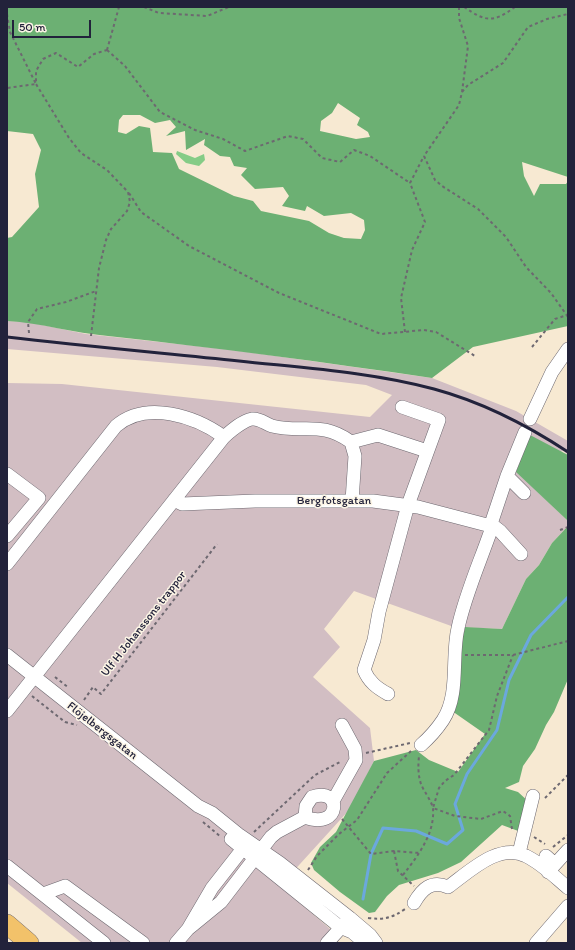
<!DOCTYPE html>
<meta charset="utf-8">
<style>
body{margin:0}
#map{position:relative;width:575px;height:950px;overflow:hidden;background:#f7e9d2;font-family:Itim,sans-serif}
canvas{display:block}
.frame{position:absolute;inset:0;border:8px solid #22223b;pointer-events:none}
.scale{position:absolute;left:12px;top:20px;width:79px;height:18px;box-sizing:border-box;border:2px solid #22223b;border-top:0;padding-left:5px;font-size:12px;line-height:14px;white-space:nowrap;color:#22223b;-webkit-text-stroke:3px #fcf5e5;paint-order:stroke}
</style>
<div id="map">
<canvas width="575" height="950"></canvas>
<div class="frame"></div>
<div class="scale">50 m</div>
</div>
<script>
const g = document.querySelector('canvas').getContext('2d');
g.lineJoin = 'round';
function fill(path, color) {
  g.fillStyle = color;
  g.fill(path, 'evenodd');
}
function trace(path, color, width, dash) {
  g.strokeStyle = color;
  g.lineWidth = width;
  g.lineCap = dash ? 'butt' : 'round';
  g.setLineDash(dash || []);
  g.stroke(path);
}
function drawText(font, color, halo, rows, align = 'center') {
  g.font = font + ' Itim,sans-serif';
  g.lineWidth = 3;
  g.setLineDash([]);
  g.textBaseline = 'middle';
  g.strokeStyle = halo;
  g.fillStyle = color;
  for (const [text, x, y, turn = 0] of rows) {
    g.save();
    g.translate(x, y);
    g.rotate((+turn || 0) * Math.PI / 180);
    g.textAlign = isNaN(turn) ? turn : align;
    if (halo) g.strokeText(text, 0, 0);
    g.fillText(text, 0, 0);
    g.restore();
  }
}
fill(new Path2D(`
 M7,321L28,322L86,334L233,350L432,378L516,411L568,441V455L563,451L516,471L568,521V526L552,543L539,565L526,579L502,629L454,627L354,591L324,629L340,647L313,677L370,728L374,761L350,809L280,886L329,928L339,943H82L7,883V383L62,384L370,417L392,395L366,385L217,367L7,349Z`), '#d2bec3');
fill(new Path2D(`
 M177,151L195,158L204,154L205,160L199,166L186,163L176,154Z`), '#85cc86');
fill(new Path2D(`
 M7,7H568V177L522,162L524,176L534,196L540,184H566L568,181V326L473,347L432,378C324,362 217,348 108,336C74,333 41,323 7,321V238L12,237L39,207L35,174L41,150L33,134L7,131ZM338,103L360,118L357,125L368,132L370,137L356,139L320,131L321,121L332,113ZM123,115H140L155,123L170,120L176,127L166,136L185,131L186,150L205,139L204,145L220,156L230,157L234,166L247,168L241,175L255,189L283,187L289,196L282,206L305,211L307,206L324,216L351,213L364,220L365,230L361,239L344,238L329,233L309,221L261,211L253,201L234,196L179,169L172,153L153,152L150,128L139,126L126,134L118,132L119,120Z
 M530,435L568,455V521L516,472Z
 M568,526V679L554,712L546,725L535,749L523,766L519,782L505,788L518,792L529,802L521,832L502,825L461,862L438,873L399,885L387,896L375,912L369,913L340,892L314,870L311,863L320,847L336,832L374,761L416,750L429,760L458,772L485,734L452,711L459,655L465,627L502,629L526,579L539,565L552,543Z`), '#6cb073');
trace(new Path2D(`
 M363,899L371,854L383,828L416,831L447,844L463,830L455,804L467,774L497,730L509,680L531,635L568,597`), '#6ba8dd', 3);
const minor = new Path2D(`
 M530,419L552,372L568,349
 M351,442L378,435L427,451
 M7,474L39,498L7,536
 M507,476L524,493
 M174,500L182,504L255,501H373L418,507L487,525L491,524L500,531L521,554
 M7,564L116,426C146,400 195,416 224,437
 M7,655L198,806L212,813L238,834L280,863L350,918L370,935L376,943
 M388,694C377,688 369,682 364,670L374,640L379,612L408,505L439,420L402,407
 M7,711L224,437C232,430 242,421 252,419C260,418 265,424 272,426C304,434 320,420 351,442L355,456L352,501
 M421,745C429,738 437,729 443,720C460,694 451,657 458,628C465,595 480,562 491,530V524L507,476L525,432
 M333,801L356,760L355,749L342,725
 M231,839L340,927L352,932L365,943
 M519,853L533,796
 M546,856L555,864
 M7,866L104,943
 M548,872L568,850
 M43,894L65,886L143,943
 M414,903C422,889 431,880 448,887C469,872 499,842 526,856C541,863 555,877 568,888
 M188,929L221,902L271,837L277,832L305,817C341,831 343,786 312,797L306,806L305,817
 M176,943L188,929L212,888L248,842
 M327,943L346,922
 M536,943L568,906`);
const highway = new Path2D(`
 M7,924L29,943`);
trace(minor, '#6d6870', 14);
trace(highway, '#6d6870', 20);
trace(new Path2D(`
 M144,7L159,13L207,16L229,7
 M459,7V18L468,46L462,92L459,105L424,156L435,180L442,186L478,209L506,237L526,267L551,293L568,317
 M464,7C486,22 493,23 515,7
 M7,14L10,32L36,84L7,88
 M107,50L125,66L160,112L195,130L223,139L245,151L288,136L303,139L322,158L340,162L354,150L370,156L410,183
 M107,50L119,7
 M462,92L468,85L503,63L528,27L547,19L568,14
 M129,193L141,212L189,246L279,293L381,334L424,330L436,332L475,356
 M405,332L401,298L412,250L425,222L410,183L424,156
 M29,333L28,322L37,309L66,302L96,291
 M91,336L99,268L106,240L111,229L127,211L130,202L128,192L107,170L81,153L69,138L36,84V71L43,59L56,53L78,67L94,54L107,50
 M532,347L555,319L567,315
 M560,530L568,527
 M465,655H513L568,641
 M55,677L69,688
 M32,696L65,722L77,725
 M84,700L93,687L101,694L217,544
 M366,753L410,743
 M545,798L568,775
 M342,819L371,854L394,851L420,853
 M203,822L221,837
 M512,829L510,816L503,811L481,819L455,816L433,808L439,788L445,781L454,775L489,730L497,696L513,655
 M254,832L315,775L342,761
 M534,837L545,844
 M553,847L568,835
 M394,851L398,871L414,886
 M308,870L317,856L339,834L357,820L387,773L411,751
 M403,875C417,857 435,834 433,809C432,801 424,792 421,784C418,775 418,766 419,756
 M368,918C384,920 392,918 405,909`), '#6d6870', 2, [3, 3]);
trace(minor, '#fff', 13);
trace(highway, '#f2c26a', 19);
trace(new Path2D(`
 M7,337C84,346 162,353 239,361C304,368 371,372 434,389C482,402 527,425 568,452`), '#22223b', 3);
drawText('12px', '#22223b', '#fcf5e5', [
 ["Bergfotsgatan",334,501],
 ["Ulf H Johanssons trappor",144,624,-52],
 ["Flöjelbergsgatan",102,731,38]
]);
</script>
